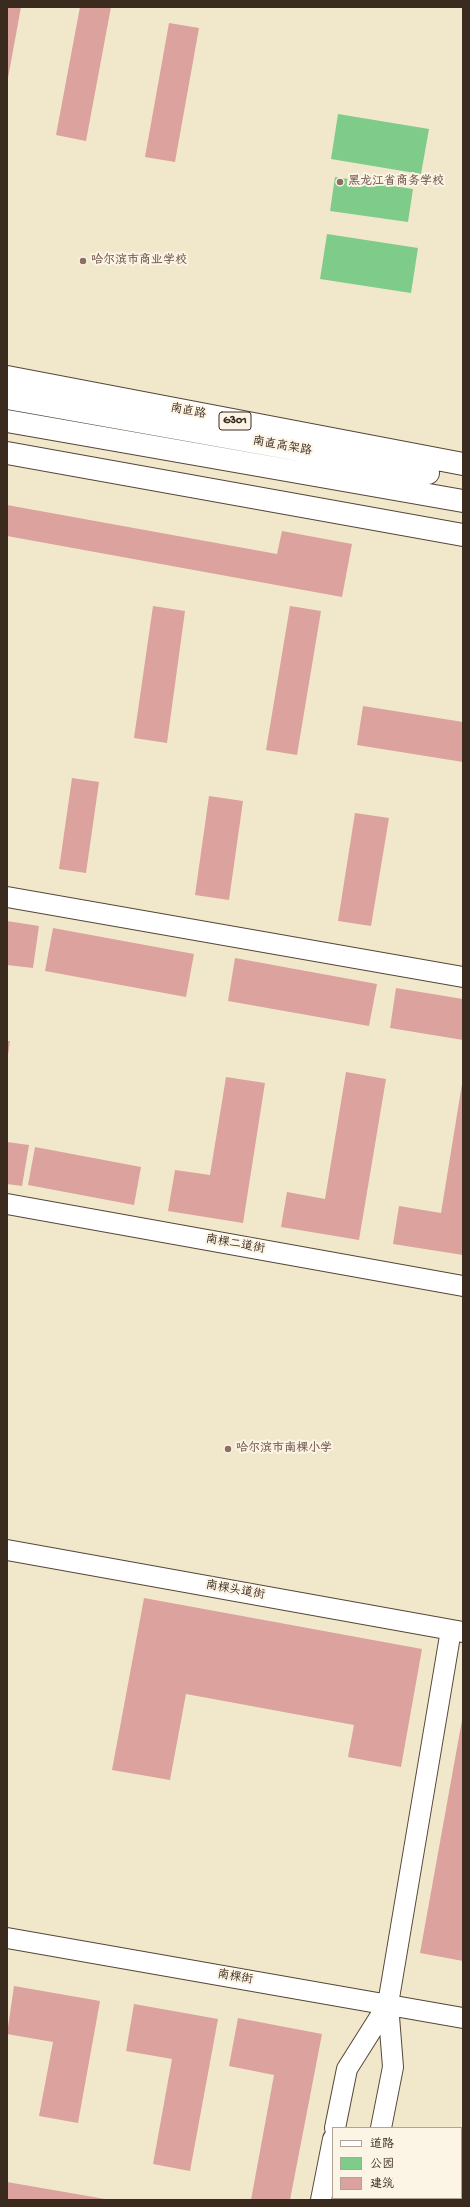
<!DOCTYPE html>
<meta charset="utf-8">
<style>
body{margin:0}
#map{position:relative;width:470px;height:2207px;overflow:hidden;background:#f1e8cc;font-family:"Gochi Hand","LXGW WenKai TC",sans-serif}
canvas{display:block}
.frame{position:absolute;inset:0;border:8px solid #3b2a1e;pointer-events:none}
.legend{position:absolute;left:332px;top:2127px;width:130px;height:72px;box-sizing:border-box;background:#fcf5e5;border:1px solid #afa495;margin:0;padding:5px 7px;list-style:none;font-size:12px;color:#3b2a1e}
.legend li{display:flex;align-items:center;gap:8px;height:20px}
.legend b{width:20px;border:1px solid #afa495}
</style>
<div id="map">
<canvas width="470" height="2207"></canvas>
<div class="frame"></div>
<ul class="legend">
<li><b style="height:5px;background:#fff"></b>道路</li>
<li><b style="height:11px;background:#7fcc8a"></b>公园</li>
<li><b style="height:11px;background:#dca29e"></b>建筑</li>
</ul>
</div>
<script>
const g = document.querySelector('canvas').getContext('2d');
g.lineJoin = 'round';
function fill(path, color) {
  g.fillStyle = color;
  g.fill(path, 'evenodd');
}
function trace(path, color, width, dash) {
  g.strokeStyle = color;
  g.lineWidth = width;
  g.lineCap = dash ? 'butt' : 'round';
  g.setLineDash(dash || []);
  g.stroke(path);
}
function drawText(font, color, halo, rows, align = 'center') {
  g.font = font + ' "Gochi Hand","LXGW WenKai TC",sans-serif';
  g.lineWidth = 4;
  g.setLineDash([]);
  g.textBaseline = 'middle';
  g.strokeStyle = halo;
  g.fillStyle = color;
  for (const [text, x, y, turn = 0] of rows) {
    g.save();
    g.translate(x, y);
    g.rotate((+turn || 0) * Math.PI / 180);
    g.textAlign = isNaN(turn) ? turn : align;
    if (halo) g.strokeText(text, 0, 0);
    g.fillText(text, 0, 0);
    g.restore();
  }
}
fill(new Path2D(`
 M338,114L429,129L421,174L331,159Z
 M335,177L413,189L408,222L330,211Z
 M327,234L418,248L411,293L320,279Z`), '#7fcc8a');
fill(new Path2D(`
 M7,7H21L8,78H7Z
 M80,7H111L86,141L56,135Z
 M169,23L199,28L175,162L145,157Z
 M7,505L277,554L282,531L352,544L342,597L7,536Z
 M153,606L185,611L167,743L134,738Z
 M290,606L321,611L297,755L266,750Z
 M363,706L463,722V762L357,745Z
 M72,778L99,782L86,873L59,869Z
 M209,796L243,801L229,900L195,895Z
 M355,813L389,818L371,926L338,921Z
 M7,921L39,926L33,968L7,965Z
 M53,928L194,954L186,997L45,971Z
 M235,958L377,984L369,1026L228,1001Z
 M396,988L463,999V1040L390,1028Z
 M7,1041H10L8,1055H7Z
 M346,1072L386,1079L359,1240L281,1227L287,1192L325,1199Z
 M226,1077L265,1083L243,1223L168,1211L175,1170L210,1175Z
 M462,1084L463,1255L393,1244L399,1206L441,1213Z
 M7,1142L29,1145L22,1186L7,1184Z
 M35,1147L141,1167L134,1205L28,1185Z
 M144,1598L422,1649L401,1767L348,1757L354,1725L186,1694L170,1780L112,1770Z
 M462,1720H463V1961L420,1953Z
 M14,1986L100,2001L78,2123L39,2116L53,2042L7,2034Z
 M134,2004L218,2019L190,2171L153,2164L172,2059L126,2051Z
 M238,2018L322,2034L290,2200H251L274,2075L229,2066Z
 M7,2182L105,2199V2200H7Z`), '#dca29e');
const minor = new Path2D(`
 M7,897L463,977
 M7,1204L463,1286
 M7,1550L463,1632
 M7,1938L463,2018
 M335,2128L347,2069L388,2004
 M381,2128L393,2067L388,2004L451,1630
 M461,2149H463
 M321,2200L333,2139
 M368,2200V2198
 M452,2200V2198`);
const highway = new Path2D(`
 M7,377L463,464
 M7,398L428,473
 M7,421L463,501
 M7,453L463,535`);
trace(minor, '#564638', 22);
trace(highway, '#564638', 24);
trace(minor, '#fff', 20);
trace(highway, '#fff', 22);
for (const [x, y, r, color] of [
 [340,182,4,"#8d6e63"],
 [83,261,4,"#8d6e63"],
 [228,1449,4,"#8d6e63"]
]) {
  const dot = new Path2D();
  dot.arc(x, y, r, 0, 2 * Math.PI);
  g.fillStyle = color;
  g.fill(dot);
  trace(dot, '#fcf5e5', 1.5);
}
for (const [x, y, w] of [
 [235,421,32]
]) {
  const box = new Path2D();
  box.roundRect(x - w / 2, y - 9, w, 18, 3);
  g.fillStyle = '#fcf5e5';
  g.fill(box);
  trace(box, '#3b2a1e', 1);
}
drawText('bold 11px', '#3b2a1e', null, [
 ["G301",235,421]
]);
drawText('bold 12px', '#785e54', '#fcf5e5', [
 ["黑龙江省商务学校",348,182],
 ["哈尔滨市商业学校",91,261],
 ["哈尔滨市南棵小学",236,1449]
], 'left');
drawText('12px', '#3b2a1e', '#fcf5e5', [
 ["南直路",188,412,11],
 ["南直高架路",282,447,10],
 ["南棵二道街",235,1245,10],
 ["南棵头道街",235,1591,10],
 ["南棵街",235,1978,10]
]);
</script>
